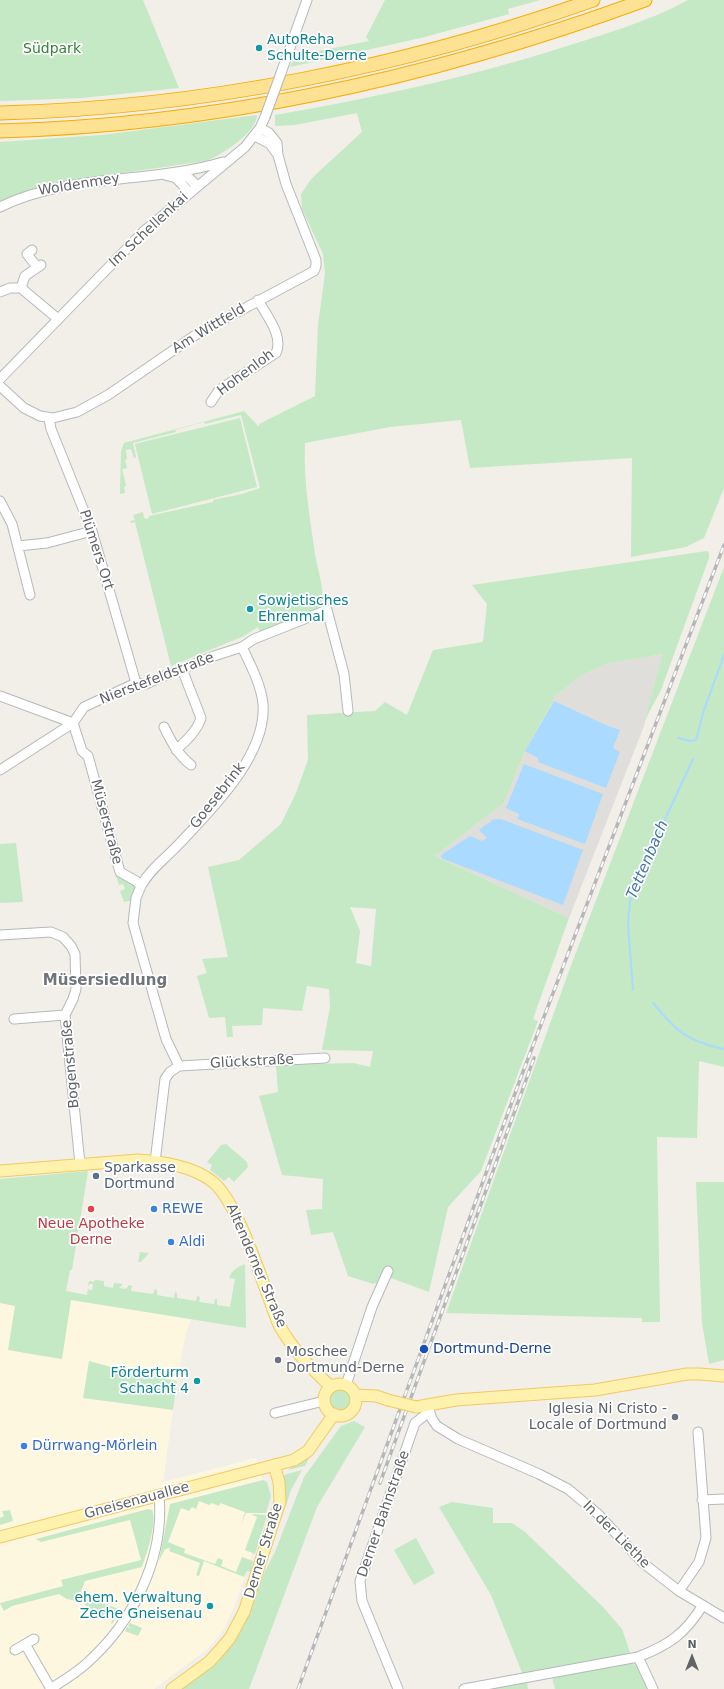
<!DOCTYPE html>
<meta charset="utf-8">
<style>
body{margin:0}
#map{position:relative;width:724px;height:1689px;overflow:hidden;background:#f1efe8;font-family:"DejaVu Sans",sans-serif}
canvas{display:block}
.north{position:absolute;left:672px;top:1637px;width:40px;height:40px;-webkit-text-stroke:3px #fff;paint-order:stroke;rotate:0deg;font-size:11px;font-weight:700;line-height:16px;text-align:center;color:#5f6368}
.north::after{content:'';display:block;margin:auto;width:14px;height:18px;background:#5f6368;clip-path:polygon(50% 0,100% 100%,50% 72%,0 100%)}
</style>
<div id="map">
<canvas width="724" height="1689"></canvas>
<div class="north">N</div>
</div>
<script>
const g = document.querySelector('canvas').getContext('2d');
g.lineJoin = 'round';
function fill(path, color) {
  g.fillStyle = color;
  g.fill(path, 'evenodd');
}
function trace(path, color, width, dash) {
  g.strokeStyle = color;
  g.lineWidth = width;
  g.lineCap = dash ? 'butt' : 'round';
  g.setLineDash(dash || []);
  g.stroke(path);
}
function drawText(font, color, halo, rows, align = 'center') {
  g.font = font + ' "DejaVu Sans",sans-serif';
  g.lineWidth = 3.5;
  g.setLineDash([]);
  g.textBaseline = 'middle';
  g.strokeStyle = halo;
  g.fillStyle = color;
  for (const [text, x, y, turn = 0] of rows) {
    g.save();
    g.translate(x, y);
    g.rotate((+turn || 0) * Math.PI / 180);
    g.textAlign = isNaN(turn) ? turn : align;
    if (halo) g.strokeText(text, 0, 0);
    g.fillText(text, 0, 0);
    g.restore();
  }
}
fill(new Path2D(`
 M70,1300L191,1319L186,1332L177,1381L163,1482L256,1458L269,1500L236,1603L224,1629L209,1648L154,1689H0V1303L15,1305L21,1353L62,1359Z`), '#fef7e0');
fill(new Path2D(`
 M662,654L644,726L569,918L435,856L504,803L525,751L556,695L583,675L606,664Z`), '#e0deda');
fill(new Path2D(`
 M0,0H143L179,88L82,98L0,101Z
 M385,0H540L508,9L509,14L425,37L290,67L294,56L369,41L366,37Z
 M688,0H724V488L704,538L686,547L631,557L632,458L470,468L461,420L390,427L305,443C303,479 310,518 315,554C317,567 325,591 322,603C321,606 318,608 316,610L260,633L258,627L244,636L171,666L135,522L131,523L130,521L135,520L133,515L143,512L144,518L148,519L149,516L213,502V500L242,494L260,488L241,415L205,424L204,422L175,430L176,432L133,443L136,457L134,458L131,449L126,450L127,459L125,460L127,468L122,469L126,486L124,487L125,493L120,494L121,452L124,443L244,411L259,427V424L315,396L318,325L325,273L323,254L302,209L301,194L312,178L362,132L357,113L295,125L275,126V115C373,98 471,77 567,46C608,33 650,21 688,0Z
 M257,115C256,133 222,155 206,161L73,180L35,192L0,207V142L102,135Z
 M240,418L257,487L152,514L135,444Z
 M707,551L709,553V558L661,690L645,720L662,654L606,664L583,675L556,695L525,751L504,803L435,856L569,918L533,1019L538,1021L481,1171L448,1207L429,1292L391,1278L373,1284L348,1276L333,1232L311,1235L306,1210L322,1209L323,1179L282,1175L259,1096L278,1092L276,1065L353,1063L370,1067L373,1051L322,1050L330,1007L329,989L307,986L302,1011L263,1008L262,1025L232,1026L233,1037H227L225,1017L209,1018L197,976L207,973L202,959L228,957L208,867L239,860L281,824L296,793L308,760L307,715L375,711L385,702L407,715L433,650L483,642L487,604L472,585ZM350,907L376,909L371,966L356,963L360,931Z
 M724,567V1067L699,1061L697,1138L657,1137L660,1322H642V1318L446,1313L570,968Z
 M16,843L23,902L0,903V844Z
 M120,875L135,885L133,900L124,902L120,891L125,889L123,884L119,885L116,876Z
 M226,1144L247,1162L248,1167L234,1182L229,1177L224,1181L210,1170L212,1165L207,1162L221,1145Z
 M88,1171L72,1270H70L66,1291L87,1295L88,1288L89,1290H92L93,1284H90L88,1286L89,1281L94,1282L95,1280L104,1281V1286L113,1288L114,1283L123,1284L119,1288L126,1289L129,1285L132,1286L131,1291L153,1294L155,1289L157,1290V1295L174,1298L175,1292L177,1293V1298L196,1301L197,1296L200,1297L199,1302L214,1304L215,1299H217V1305L230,1307L235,1279L229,1278C232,1270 237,1267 245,1264L246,1328L71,1300L62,1359L8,1350L15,1306L0,1303V1179Z
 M696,1182H724V1360L709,1364L702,1323Z
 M140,1252L149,1253L141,1262H138Z
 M89,1361L133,1373L177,1381L173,1410L83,1398Z
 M329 1399a11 11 0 1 1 22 0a11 11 0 1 1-22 0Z
 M354,1421L365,1427L317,1507L249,1689H180L218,1662L239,1634L254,1601L263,1575L275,1552L304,1477L341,1426Z
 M310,1456L305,1466L287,1470Z
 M302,1470L291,1490L282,1517L284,1475Z
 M263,1480L267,1482L271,1496L266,1513H246L241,1525L245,1512L220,1503L219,1506L212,1503L209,1505L199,1501L196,1509L192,1507L189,1511L181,1508L168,1542L185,1549L184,1553L215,1564L218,1558L223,1560L221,1566L236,1572L242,1557L253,1561L251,1572L247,1571L244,1577L204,1561L199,1576L196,1575L200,1563L169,1551L170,1548L165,1549L159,1561L170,1504Z
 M452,1502L493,1508V1523H512L525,1532L603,1607L622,1629L631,1655L523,1675L491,1595L439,1507Z
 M148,1509L152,1510C158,1520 146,1556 142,1567L85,1581L80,1594L121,1610L112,1624L111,1623L113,1619L105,1613L102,1617L81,1602L67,1599L59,1594L12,1606L4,1611L0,1603L63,1586L61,1580L141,1560L130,1520L41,1542L36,1539Z
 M10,1510L13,1521L0,1525V1518L4,1516L2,1511Z
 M251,1514L267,1515L255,1554L245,1550L257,1517Z
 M416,1538L435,1573L414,1585L394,1550Z
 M130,1623L142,1628L138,1636L125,1631L127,1627L132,1629L128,1626Z
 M630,1663L636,1665L647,1689H555L552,1677Z
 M527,1682L528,1689H482Z`), '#c5e8c5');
fill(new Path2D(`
 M554,701L608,726L620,730L613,748L620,752L606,788L538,762V758L525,751Z
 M524,764L603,794L585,844L517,819L519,814L506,808Z
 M494,819H501L583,850L563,905L441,858V855L470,836L482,841L487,838L479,830Z`), '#aadaff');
trace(new Path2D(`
 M678,738L690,741L696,740L704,710L724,655
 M633,990L628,924L630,900L641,881L648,856L693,759
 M653,1003C677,1032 687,1041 724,1049`), '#aadaff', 2);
const minor = new Path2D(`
 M281,73L307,0
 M255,136L270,144L278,155
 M176,172L189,178L197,186
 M165,175L176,178L189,192
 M0,207C70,173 149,184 223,162
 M32,250L27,254L37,267
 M21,288L25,276L41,265
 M0,292L10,288H21L58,319
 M0,379L143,232L245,147L260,128L265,117
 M0,386L24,408L40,416L53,418L77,412L108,395L197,334L314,271L316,266V260L286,184L278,155L277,143L269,133L260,128
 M211,402L219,390L276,353C284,336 266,315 258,300
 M49,419L51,429L92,531L136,683
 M0,501L12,524L30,595
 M18,546L47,543L92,531
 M0,696L73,723
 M73,723L82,751L88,756L120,872L136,881L141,886L136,898L133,923L166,1039L179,1066
 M164,727C171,741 178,755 191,765
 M176,750C186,741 197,731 201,718L182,669
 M0,770L73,723L84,707L136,683L146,684L157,679L214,656L242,647L254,639L327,610L344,674L348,711
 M141,886C150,869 166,858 179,844C212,809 267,755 263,704C261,684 250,664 242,647
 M0,935L51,932L63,937L71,946L75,954L76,989L73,999L65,1015L80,1164
 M14,1019L65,1015
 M179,1066L325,1058
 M155,1162L165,1079L170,1072L179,1066
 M346,1385L372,1307L388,1271
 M428,1406L432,1419L437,1426L458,1439L539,1474L568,1489L598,1514L643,1563L679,1591L724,1618
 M275,1413L324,1401
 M702,1500L724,1499
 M679,1591L699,1562L706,1538L698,1432
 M25,1644L51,1689
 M15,1650L34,1639
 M638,1657L653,1689
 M50,1689C63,1681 76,1673 87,1663C133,1622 165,1558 159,1495
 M398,1689L362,1601L360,1581L415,1423L429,1412
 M464,1689L638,1657C669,1645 685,1634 703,1605`);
const major = new Path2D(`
 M0,1171L138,1160C163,1162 193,1166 213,1182C239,1203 265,1291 279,1325C293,1350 311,1368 331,1387
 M324 1400a16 16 0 1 1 32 0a16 16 0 1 1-32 0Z
 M356,1395L376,1396L388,1400
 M416,1407L456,1400L595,1390L687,1374H700L724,1376
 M0,1537L294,1460L308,1451L334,1414
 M172,1689L209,1662L220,1650L230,1638L244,1612L280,1502L279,1482L274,1465`);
const highway = new Path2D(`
 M0,113C201,108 404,67 593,0
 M0,131C221,125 438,76 645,0`);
trace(minor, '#b5b8bc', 11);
trace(major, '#f2c960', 13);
trace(highway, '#f9ab00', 15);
trace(minor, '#fff', 9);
trace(major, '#fff2af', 11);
trace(highway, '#fde293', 13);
const rail = new Path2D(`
 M380,1483L534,1058
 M298,1689L521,1077L724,545`);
trace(rail, '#b6b7b8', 3.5);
trace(rail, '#fff', 2, [6]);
const minorBridge = new Path2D(`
 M265,117L281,73`);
const majorBridge = new Path2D(`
 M388,1400L416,1407`);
trace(minorBridge, '#b5b8bc', 11, []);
trace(majorBridge, '#f2c960', 13, []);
trace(minorBridge, '#fff', 9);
trace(majorBridge, '#fff2af', 11);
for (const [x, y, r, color] of [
 [259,48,4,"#0f9aa8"],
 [250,609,4,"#0f9aa8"],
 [96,1176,4,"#5c6f8a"],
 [91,1209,4,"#e0444e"],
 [154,1209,4,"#3f7fe0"],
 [171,1242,4,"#3f7fe0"],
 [424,1349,5,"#1a4fb4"],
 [278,1360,4,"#6b7280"],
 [197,1381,4,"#0f9aa8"],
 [675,1417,4,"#6b7280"],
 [24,1446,4,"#3f7fe0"],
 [210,1606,4,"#0f9aa8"]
]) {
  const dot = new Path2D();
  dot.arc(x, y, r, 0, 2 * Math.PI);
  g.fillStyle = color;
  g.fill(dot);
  trace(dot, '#fff', 1.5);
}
drawText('14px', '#0d838f', '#fff', [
 ["AutoReha",267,40],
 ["Schulte-Derne",267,56],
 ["Sowjetisches",258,601],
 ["Ehrenmal",258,617],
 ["Förderturm",189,1373,"right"],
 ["Schacht 4",189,1389,"right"],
 ["ehem. Verwaltung",202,1598,"right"],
 ["Zeche Gneisenau",202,1614,"right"]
], 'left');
drawText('14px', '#348238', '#fff', [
 ["Südpark",52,49]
]);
drawText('14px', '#5f6368', '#fff', [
 ["Woldenmey",79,185,-9],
 ["Im Schellenkai",149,230,-43],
 ["Am Wittfeld",209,329,-31],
 ["Hohenloh",246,373,-37],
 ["Plümers Ort",96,550,72],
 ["Nierstefeldstraße",157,679,-21],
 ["Goesebrink",218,796,-52],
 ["Müserstraße",106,822,75],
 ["Glückstraße",252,1062,-3],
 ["Bogenstraße",71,1064,-95],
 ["Altenderner Straße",256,1266,67],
 ["Gneisenauallee",137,1501,-15],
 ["Derner Bahnstraße",384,1514,-71],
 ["In der Liethe",616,1535,45],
 ["Derner Straße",264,1551,-73]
]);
drawText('14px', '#4e5e75', '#fff', [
 ["Sparkasse",104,1168],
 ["Dortmund",104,1184]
], 'left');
drawText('14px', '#366cbe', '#fff', [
 ["REWE",162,1209],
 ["Aldi",179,1242],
 ["Dürrwang-Mörlein",32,1446]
], 'left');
drawText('14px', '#be3a42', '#fff', [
 ["Neue Apotheke",91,1224],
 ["Derne",91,1240]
]);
drawText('14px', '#164399', '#fff', [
 ["Dortmund-Derne",433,1349]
], 'left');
drawText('14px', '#5b616d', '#fff', [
 ["Moschee",286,1352],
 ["Dortmund-Derne",286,1368],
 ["Iglesia Ni Cristo -",667,1409,"right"],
 ["Locale of Dortmund",667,1425,"right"]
], 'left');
drawText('italic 15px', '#4174aa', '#fff', [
 ["Tettenbach",648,860,-67]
]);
drawText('bold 15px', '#70757a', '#fff', [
 ["Müsersiedlung",105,981]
]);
</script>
